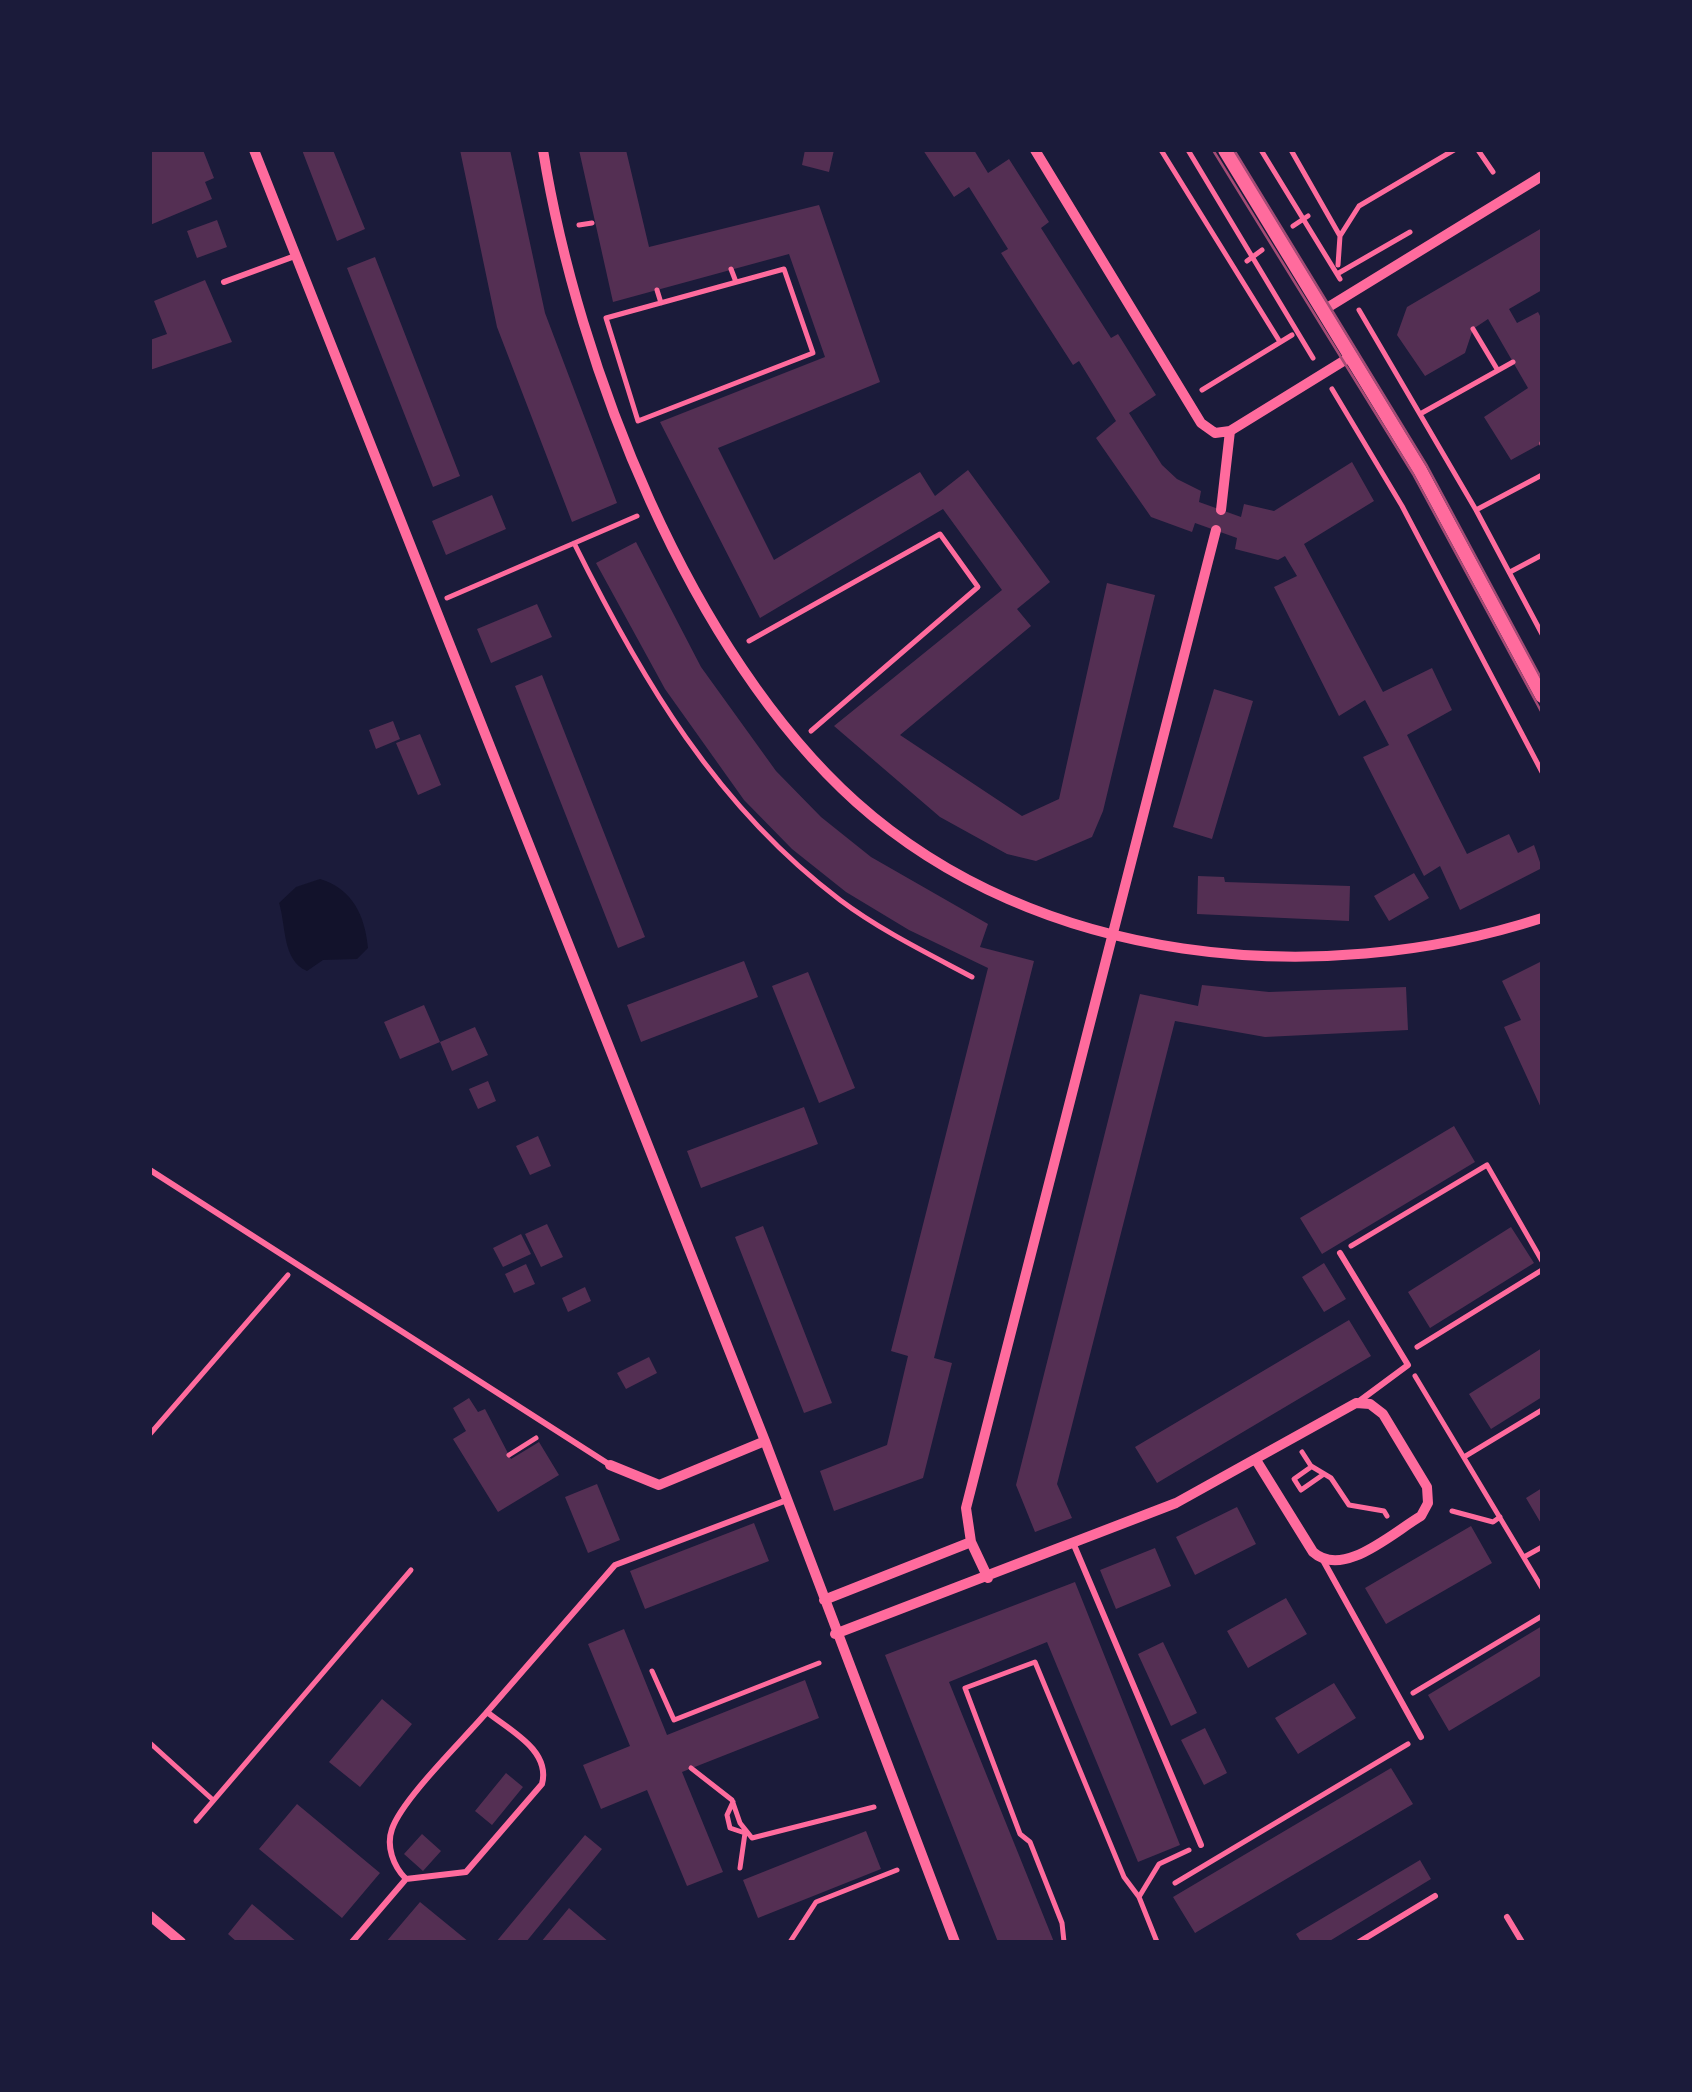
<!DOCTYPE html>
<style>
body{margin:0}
#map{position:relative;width:1692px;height:2092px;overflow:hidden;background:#1b1b3a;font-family:"Times New Roman",serif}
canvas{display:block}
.frame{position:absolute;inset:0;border:152px solid #1b1b3a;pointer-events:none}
</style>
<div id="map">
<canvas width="1692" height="2092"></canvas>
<div class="frame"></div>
</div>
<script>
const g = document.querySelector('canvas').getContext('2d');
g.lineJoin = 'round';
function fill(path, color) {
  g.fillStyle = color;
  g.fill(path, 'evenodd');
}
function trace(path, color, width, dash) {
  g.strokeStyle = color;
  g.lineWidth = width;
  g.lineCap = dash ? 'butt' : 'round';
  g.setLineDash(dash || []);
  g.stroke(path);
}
fill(new Path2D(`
 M320,879C353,889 365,916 368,948L357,959L323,960L307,971C282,961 286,924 279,903L296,887Z`), '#12122b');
fill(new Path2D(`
 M150,150H203L214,178L205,182L212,199L150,225Z
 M302,150H333L365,229L337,241Z
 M460,150H510L545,313L617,503L572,522L497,327Z
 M579,150H626L649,247L819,205L880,382L718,448L774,560L920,472L935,496L968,470L1050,582L1017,609L1031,626L900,735L1022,816L1059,799L1107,583L1155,595L1103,811L1092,837L1036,861L1007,854L940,817L834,726L1002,590L943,509L760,618L660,422L825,357L789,254L613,302Z
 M805,150H834L829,172L802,165Z
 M923,150H974L988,173L1009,159L1049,222L1041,228L1111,338L1118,334L1156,395L1129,413L1162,465L1177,479L1201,491L1199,502L1241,517L1244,504L1274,511L1352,462L1374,501L1304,544L1383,692L1432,668L1452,710L1407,735L1467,854L1509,834L1518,853L1534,845L1542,868L1460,910L1440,866L1424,876L1363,757L1389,745L1365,700L1339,716L1274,587L1297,576L1285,556L1278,560L1235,549L1237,538L1195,523L1192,532L1151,517L1096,438L1116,421L1079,361L1073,365L1001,253L1008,249L969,187L954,197Z
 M217,220L227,247L197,258L187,231Z
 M1542,228V290L1509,309L1517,323L1538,312L1542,320V443L1511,460L1484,417L1528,388L1488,319L1473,329L1465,353L1425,376L1397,335L1407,307Z
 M375,257L460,476L433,487L347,268Z
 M205,280L232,342L150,370V340L167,334L154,301Z
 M492,495L506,529L446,555L432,521Z
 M636,542L701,667L776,771L821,817L871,857L988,924L980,947L1034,961L934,1358L952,1363L923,1478L834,1511L820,1471L887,1445L908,1356L891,1351L988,968L909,930L846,892L792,849L744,800L665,689L596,563Z
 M537,604L552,637L491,663L477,629Z
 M542,675L645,937L618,948L515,686Z
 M1214,689L1253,701L1212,839L1173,827Z
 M393,721L400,739L376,749L369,730Z
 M420,734L441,785L418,795L396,743Z
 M1414,873L1429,898L1389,921L1374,896Z
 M1198,876L1224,877L1225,882L1350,886L1349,921L1197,914Z
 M744,961L758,997L641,1042L627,1005Z
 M1542,961V1110L1504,1027L1521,1020L1502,981Z
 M808,972L855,1088L819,1103L772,986Z
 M1202,985L1269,992L1406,987L1408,1030L1265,1037L1175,1021L1057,1484L1072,1518L1035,1532L1016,1485L1140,994L1198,1006Z
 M424,1005L440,1042L475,1027L488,1055L452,1071L440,1042L400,1059L384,1022Z
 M488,1081L496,1101L478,1109L469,1089Z
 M804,1107L818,1144L701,1188L687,1151Z
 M1454,1126L1475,1162L1322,1254L1300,1218Z
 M538,1136L551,1166L530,1175L516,1146Z
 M547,1224L563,1257L541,1267L525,1234Z
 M763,1226L832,1403L804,1413L735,1237Z
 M1511,1227L1534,1263L1430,1328L1408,1292Z
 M521,1234L531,1254L503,1267L493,1248Z
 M1324,1263L1346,1299L1324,1312L1302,1277Z
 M526,1264L535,1284L514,1293L505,1274Z
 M585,1287L591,1301L568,1312L562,1298Z
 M1349,1320L1371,1356L1157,1483L1135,1447Z
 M1542,1348V1397L1491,1429L1469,1394Z
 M649,1357L657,1373L626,1389L617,1373Z
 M469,1398L478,1412L485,1409L511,1459L539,1442L559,1475L498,1512L453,1439L466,1431L453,1408Z
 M597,1484L620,1540L588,1553L565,1497Z
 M1542,1488V1525L1526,1498Z
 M1237,1507L1256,1544L1195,1575L1176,1537Z
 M754,1523L769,1561L645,1609L630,1571Z
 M1471,1526L1492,1563L1386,1624L1365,1588Z
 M1155,1548L1171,1586L1116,1609L1100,1570Z
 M1075,1582L1180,1845L1138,1862L1047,1642L949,1682L1054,1942H998L885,1655Z
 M1286,1598L1307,1634L1248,1668L1227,1631Z
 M1542,1626V1675L1449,1731L1428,1695Z
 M624,1629L667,1735L805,1680L819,1718L682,1772L723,1872L687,1886L647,1790L601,1809L583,1765L630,1746L588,1644Z
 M1163,1642L1197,1713L1171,1726L1138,1654Z
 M1334,1683L1356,1718L1298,1754L1275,1718Z
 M382,1699L412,1724L360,1787L329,1762Z
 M1205,1728L1227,1773L1204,1785L1181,1740Z
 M1391,1768L1413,1804L1195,1933L1173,1897Z
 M506,1773L523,1787L492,1825L475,1811Z
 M297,1804L380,1873L342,1918L259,1849Z
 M866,1831L881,1869L758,1918L743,1880Z
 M422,1834L441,1851L423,1871L404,1854Z
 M585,1835L602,1849L526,1942H496Z
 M1420,1860L1431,1879L1328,1942H1301L1296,1934Z
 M420,1902L469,1942H386Z
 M252,1904L297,1942H237L228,1934Z
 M569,1908L609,1942H541Z`), '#542f53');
trace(new Path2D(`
 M1161,150L1280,342
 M1188,150L1313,358
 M1261,150L1340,279
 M1291,150L1340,236
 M1478,150L1493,172
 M579,225L592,223
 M1293,226L1308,216
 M1247,261L1262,250
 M1338,265L1340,236L1359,206L1454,150
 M731,269L736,282
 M784,269L813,353L638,421L606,318Z
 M1337,274L1410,232
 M657,290L661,303
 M1359,310L1476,510L1542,634
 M1473,329L1497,369
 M1332,389L1402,506L1542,772
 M1202,390L1292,335
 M1420,414L1513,362
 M1542,443V444
 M1476,510L1542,475
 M574,543C642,680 716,806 840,900C880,930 927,953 972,977
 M1510,572L1542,555
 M447,598L637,516
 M749,641L940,534L978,587L811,731
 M1351,1246L1487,1165L1542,1261
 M1417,1347L1542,1270
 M1415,1376L1542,1588
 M150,1434L288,1275
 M1302,1452L1311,1466L1331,1478L1349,1505L1384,1511L1387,1516
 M509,1455L536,1438
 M1464,1457L1542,1410
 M1311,1467L1294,1479L1301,1490L1324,1474
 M1452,1511L1493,1522L1500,1517
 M1524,1557L1542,1547
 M652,1671L674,1720L819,1663
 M1413,1693L1542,1616
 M150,1743L213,1800
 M691,1768L732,1800L740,1823L752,1838L874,1807
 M733,1802L727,1815L730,1828L745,1833L740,1868
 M196,1821L411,1570
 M1175,1883L1408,1744
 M1139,1897L1159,1864L1189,1850
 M790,1942L816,1902L897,1870
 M1064,1942L1062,1923L1030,1842L1020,1834L965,1688L1035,1662L1124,1877L1139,1897L1157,1942`), '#ff6b9d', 5);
trace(new Path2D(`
 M224,282L295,256
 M150,1170L610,1465
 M1340,1253L1408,1365L1358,1402
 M1074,1545L1201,1845
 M1324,1562L1421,1737
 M487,1712C509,1730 551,1750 542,1784L466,1872L406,1879C393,1866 386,1846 392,1829C402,1799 464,1739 487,1712Z
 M487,1712L615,1565L787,1500
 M1507,1917L1522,1942
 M352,1942L406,1879
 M1359,1942L1435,1896`), '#ff6b9d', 6);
trace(new Path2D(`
 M254,150L765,1441L955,1942
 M543,150C578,367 690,653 856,802C1038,965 1317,991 1542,918
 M1035,150L1201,423L1215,433L1230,431L1350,357
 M1322,311L1542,176
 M1221,510L1230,431
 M610,1465L659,1485L765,1441
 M988,1578L971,1542L966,1508L1216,530
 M824,1600L971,1542
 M835,1634L1176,1503L1356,1403L1370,1404L1383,1414L1427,1487L1428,1503L1421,1516C1392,1533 1343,1579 1313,1552L1256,1460
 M150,1916L181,1942`), '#ff6b9d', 10);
trace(new Path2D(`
 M1225,150L1420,470L1542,696`), '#ff6b9d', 14);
trace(new Path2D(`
 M1213,150L1413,474L1542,713
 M1234,150L1427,466L1542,680`), '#a44b75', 2.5);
</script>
